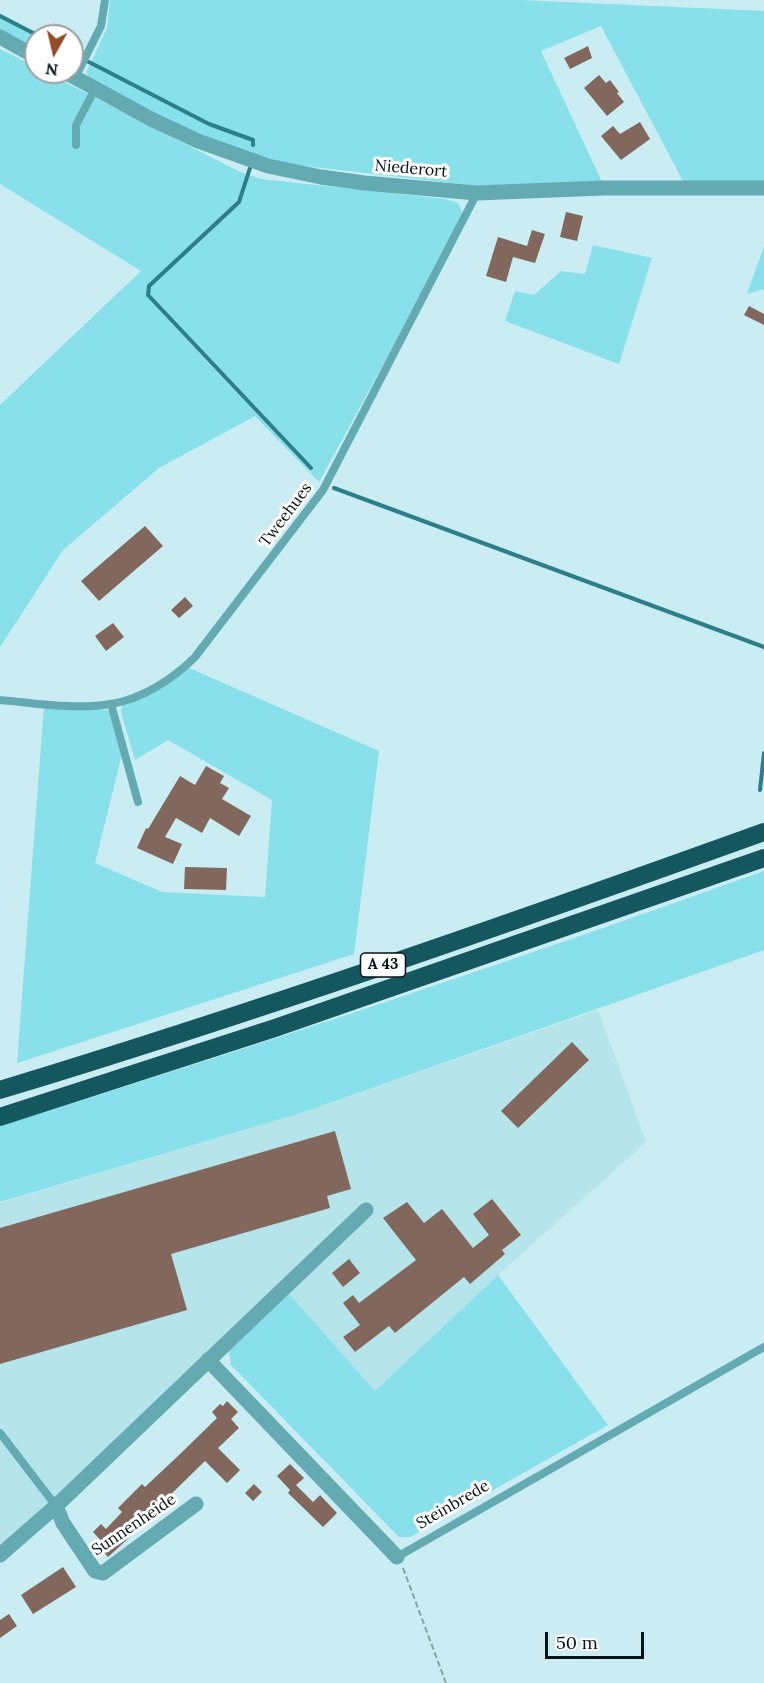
<!DOCTYPE html>
<style>
body{margin:0}
#map{position:relative;width:764px;height:1683px;overflow:hidden;background:#c9edf2;font-family:Lora,serif}
canvas{display:block}
.north{position:absolute;left:24px;top:24px;width:60px;height:60px;box-sizing:border-box;background:#fff;border:2px solid #9ba0a1;border-radius:50%;rotate:188deg;font-size:16px;font-weight:700;line-height:24px;text-align:center;color:#051213}
.north::after{content:'';display:block;margin:auto;width:21px;height:27px;background:#934c28;clip-path:polygon(50% 0,100% 100%,50% 72%,0 100%)}
.scale{position:absolute;left:545px;top:1632px;width:99px;height:27px;box-sizing:border-box;border:3px solid #051213;border-top:0;padding-left:8px;font-size:18px;line-height:21px;white-space:nowrap;color:#051213;-webkit-text-stroke:4px #fff;paint-order:stroke}
</style>
<div id="map">
<canvas width="764" height="1683"></canvas>
<div class="north">N</div>
<div class="scale">50 m</div>
</div>
<script>
const g = document.querySelector('canvas').getContext('2d');
g.lineJoin = 'round';
function fill(path, color) {
  g.fillStyle = color;
  g.fill(path, 'evenodd');
}
function trace(path, color, width, dash) {
  g.strokeStyle = color;
  g.lineWidth = width;
  g.lineCap = dash ? 'butt' : 'round';
  g.setLineDash(dash || []);
  g.stroke(path);
}
function drawText(font, color, halo, rows, align = 'center') {
  g.font = font + ' Lora,serif';
  g.lineWidth = 6;
  g.setLineDash([]);
  g.textBaseline = 'middle';
  g.strokeStyle = halo;
  g.fillStyle = color;
  for (const [text, x, y, turn = 0] of rows) {
    g.save();
    g.translate(x, y);
    g.rotate((+turn || 0) * Math.PI / 180);
    g.textAlign = isNaN(turn) ? turn : align;
    if (halo) g.strokeText(text, 0, 0);
    g.fillText(text, 0, 0);
    g.restore();
  }
}
fill(new Path2D(`
 M598,1010L646,1142L498,1275L375,1391L279,1284L13,1537L0,1547V1203L298,1114Z`), '#b5e4ea');
fill(new Path2D(`
 M110,0H520L764,11V183H684L601,26L541,51L603,184L504,189L270,162L214,144L92,81L86,73L107,28Z
 M0,13L42,36H36V52L0,34Z
 M0,49L36,67V72H45L240,172L261,179L445,199L458,203L462,212L460,224L319,482L255,416L159,468L63,550L0,647V405L141,271L0,184Z
 M593,245L652,258L619,364L505,321L515,291L534,295L561,271L585,274Z
 M764,246V289L747,294Z
 M189,668L379,751L354,954L17,1063L44,706L107,710L110,713L126,759L121,758L95,863L162,892L265,897L272,800L168,740L135,760L121,712L122,706L126,702L154,692Z
 M764,871V950L298,1114L0,1202V1126C256,1046 512,962 764,871Z
 M498,1275L608,1425L410,1537H399L231,1365L229,1351L289,1294L375,1391Z`), '#87e0ea');
trace(new Path2D(`
 M0,16L39,36
 M72,53L79,56
 M89,62L209,124L253,140V145
 M250,168L239,202L149,286L148,295L311,468
 M334,488L764,647
 M760,790L764,753`), '#2c7e88', 4);
fill(new Path2D(`
 M588,46L592,58L570,69L564,58Z
 M599,75L606,83L610,80L619,92L617,93L624,102L607,116L584,88Z
 M640,122L650,139L621,160L601,136L613,126L620,134Z
 M566,212L583,216L577,241L560,237Z
 M532,230L545,234L535,263L513,257L506,282L486,276L498,237L527,246Z
 M749,306L764,314V325L744,315Z
 M145,526L163,546L99,601L81,581Z
 M185,597L193,606L179,618L171,610Z
 M113,623L124,637L106,651L95,636Z
 M206,766L224,776L220,783L229,788L222,799L251,816L239,836L210,818L202,833L176,818L165,837L182,844L173,864L137,848L146,828L148,829L180,776L195,785Z
 M185,867L227,868L226,890L184,889Z
 M572,1042L589,1060L518,1128L501,1111Z
 M335,1131L351,1189L327,1196L330,1208L171,1254L187,1310L0,1364V1228Z
 M492,1199L521,1235L502,1250L505,1254L470,1284L464,1277L395,1333L389,1326L355,1352L343,1337L360,1325L343,1303L353,1295L359,1303L416,1260L383,1218L407,1202L424,1223L442,1209L473,1248L489,1235L473,1214Z
 M349,1259L360,1273L343,1287L332,1273Z
 M227,1401L238,1412L231,1419L239,1428L218,1448L240,1470L227,1483L205,1461L161,1504L158,1501L126,1533L130,1537L108,1557L102,1550L106,1546L93,1532L101,1524L106,1529L122,1512L118,1508L142,1484L145,1487L178,1456L217,1418L212,1412L220,1404L223,1406Z
 M290,1464L304,1478L296,1485L313,1502L320,1495L337,1513L323,1527L288,1493L290,1490L277,1476Z
 M254,1484L262,1492L253,1501L245,1493Z
 M63,1567L76,1587L33,1614L21,1595Z
 M9,1614L17,1626L0,1638V1620Z`), '#82685c');
trace(new Path2D(`
 M403,1568L446,1683`), '#87a3a7', 2, [6, 3]);
trace(new Path2D(`
 M75,78L101,26L105,0
 M76,145V125L95,89
 M0,700C36,703 75,710 111,704C142,699 173,679 195,657L323,490L477,193
 M111,704L138,802
 M0,1433L56,1506
 M397,1557L764,1347`), '#64aab3', 8);
trace(new Path2D(`
 M0,37L36,57
 M65,72L151,119L198,141L268,166L321,177L364,183L477,193L603,188H764
 M208,1360L397,1557
 M56,1506L63,1523L95,1571L103,1573L196,1504
 M0,1555L56,1506L366,1210`), '#64aab3', 15);
trace(new Path2D(`
 M0,1090C257,1012 511,923 764,832
 M0,1117L275,1028L764,858`), '#15575e', 18);
for (const [x, y, w] of [
 [383,965,45]
]) {
  const box = new Path2D();
  box.roundRect(x - w / 2, y - 12, w, 24, 4.5);
  g.fillStyle = '#fff';
  g.fill(box);
  trace(box, '#051213', 1.5);
}
drawText('bold 15px', '#051213', null, [
 ["A 43",383,965]
]);
drawText('16px', '#051213', '#fff', [
 ["Niederort",411,169,5],
 ["Tweehues",286,515,-53],
 ["Steinbrede",453,1505,-30],
 ["Sunnenheide",134,1525,-34]
]);
</script>
